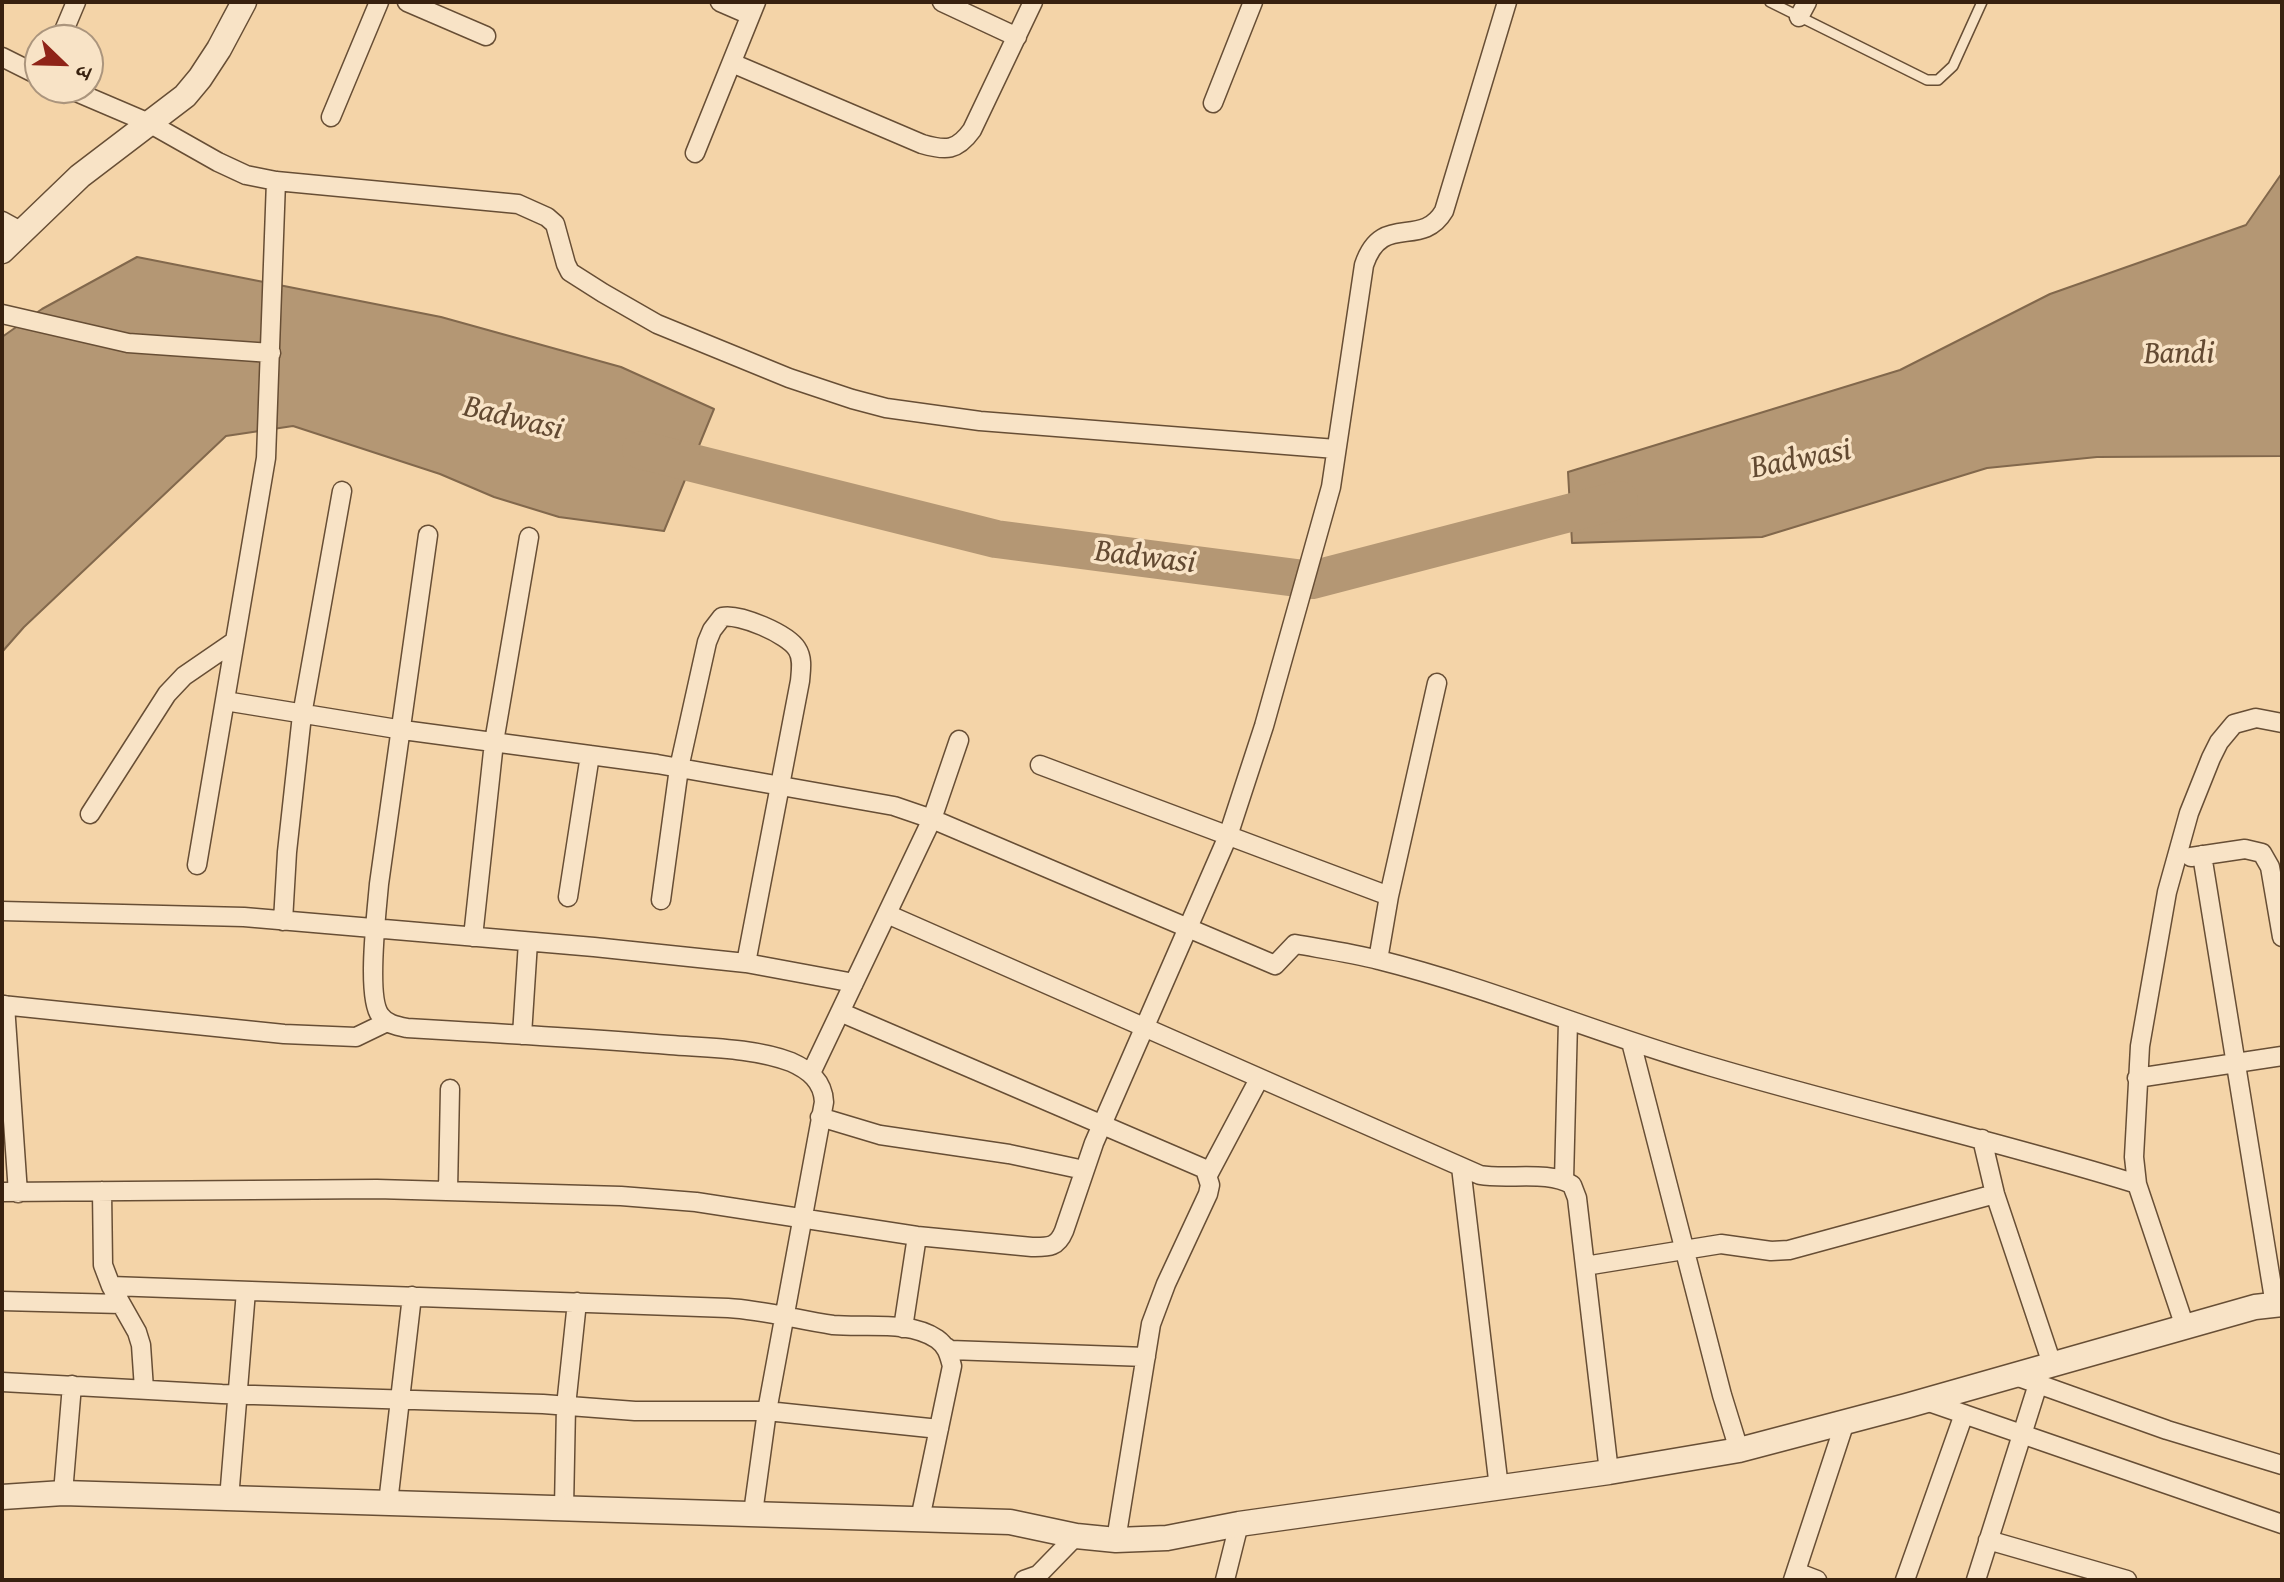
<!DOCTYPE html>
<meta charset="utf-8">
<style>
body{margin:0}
#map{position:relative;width:2284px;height:1582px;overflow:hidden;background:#f4d4a8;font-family:"Gentium Book Plus","Noto Serif Devanagari",serif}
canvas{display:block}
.frame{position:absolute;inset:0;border:4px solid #38210f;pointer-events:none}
.north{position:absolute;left:24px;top:24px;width:80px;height:80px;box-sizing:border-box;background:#f8e3c6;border:2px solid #ab957d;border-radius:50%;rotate:113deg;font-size:22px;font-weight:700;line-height:32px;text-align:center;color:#38210f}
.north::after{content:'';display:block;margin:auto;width:28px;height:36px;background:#8f2418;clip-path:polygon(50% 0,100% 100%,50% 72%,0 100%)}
</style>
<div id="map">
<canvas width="2284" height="1582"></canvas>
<div class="frame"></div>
<div class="north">उ</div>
</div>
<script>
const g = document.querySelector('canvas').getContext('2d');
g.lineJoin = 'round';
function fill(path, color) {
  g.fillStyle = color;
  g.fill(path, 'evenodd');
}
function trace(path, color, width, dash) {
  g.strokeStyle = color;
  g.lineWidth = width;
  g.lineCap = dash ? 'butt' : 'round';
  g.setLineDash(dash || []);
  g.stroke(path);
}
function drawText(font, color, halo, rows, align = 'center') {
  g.font = font + ' "Gentium Book Plus",serif';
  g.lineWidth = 7;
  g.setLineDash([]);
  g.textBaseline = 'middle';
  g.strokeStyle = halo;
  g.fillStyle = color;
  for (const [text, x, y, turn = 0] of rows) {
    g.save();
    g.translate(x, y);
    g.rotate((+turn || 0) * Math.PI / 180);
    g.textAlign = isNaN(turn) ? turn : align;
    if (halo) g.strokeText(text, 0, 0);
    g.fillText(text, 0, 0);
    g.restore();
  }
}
const water = new Path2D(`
 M2282,173V456L2097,457L1987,468L1762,537L1572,543L1568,472L1900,370L2050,294L2246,225Z
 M137,257L441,317L621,367L714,409L664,531L559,517L494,497L440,474L293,426L226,436L24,627L2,652V337L42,309Z`);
fill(water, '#b49774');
trace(water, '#82684c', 2);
trace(new Path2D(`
 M641,450L996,539L1312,580L1619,500`), '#b49774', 38);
const service = new Path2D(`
 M1770,2L1927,80H1938L1953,66L1982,2`);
const minor = new Path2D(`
 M407,2L486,36
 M720,2L750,15
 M942,2L1017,37
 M1799,17L1807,2
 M60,40L76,2
 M2,57L40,76
 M732,63L922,144C946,151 957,151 972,130L1033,2
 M67,88L149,123L218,162L246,175L276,181L518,204L547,217L555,224L566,264L570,272L603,293L657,324L789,378L852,399L886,408L980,421L1336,449
 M1213,103L1253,2
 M331,117L379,2
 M695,153L756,2
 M2,221L22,232
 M2,314L128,343L271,353
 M428,535L379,884C377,909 366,996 380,1015C386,1024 397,1026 407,1028C495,1033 583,1038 670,1045C709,1048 754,1048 791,1062C809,1070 823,1081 824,1102L767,1411L753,1513
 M225,701L403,730L657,764L894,806L932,819L1275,965L1295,944C1323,949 1352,953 1379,960C1491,988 1598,1034 1709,1066C1851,1108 1995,1140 2137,1184
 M1040,765L1389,896
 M90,814L167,694L184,676L235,641
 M2202,855L2275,1305
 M2191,857L2245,849L2262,853L2270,867L2282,937
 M197,865L266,458L276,181
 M568,897L590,755
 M661,900L679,768L707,642L712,630L722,617C739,613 788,634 797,649C803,658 801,670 800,681L746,963
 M2,911L244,917L594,947L746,963L854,983
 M887,914L1480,1175C1508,1180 1549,1170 1572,1185L1577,1198L1609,1472
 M283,921L287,852L302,715L342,491
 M473,937L494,742L529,537
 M1378,960L1389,896L1437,683
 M2,1005L284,1034L356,1037L387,1022
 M5,1005L18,1193
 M840,1012L1205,1169L1210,1185L1208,1194L1166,1284L1151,1324L1116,1540
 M522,1035L528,942
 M1631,1042L1722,1395L1739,1450
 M811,1073L932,819L959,740
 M2137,1078L2282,1056
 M820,1117L880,1135L1009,1154L1084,1170
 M1982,1139L1995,1194L2052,1364
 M1461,1167L1499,1488
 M1208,1175L1259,1079
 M1564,1180L1568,1021
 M102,1191L103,1265L111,1286L137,1332L141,1345L144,1389
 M448,1191L450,1089
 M2,1192L377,1189L621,1196L696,1202L917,1236L1032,1247C1048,1247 1057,1248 1064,1231L1094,1143L1228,836L1264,726L1331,487L1364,265C1382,211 1421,250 1444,211L1507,2
 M1585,1266L1721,1244L1771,1251L1789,1250L1995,1194
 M111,1286L728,1308C764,1310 798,1320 833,1325C866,1328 909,1320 937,1339C947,1346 949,1355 952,1366L920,1519
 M2,1301L121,1304
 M2185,1327L2137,1184L2134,1157L2140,1046L2167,892L2189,813L2211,758L2219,742L2234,724L2256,718L2282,723
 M903,1328L917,1236
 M946,1347L950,1350L1146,1357
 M2013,1375L2167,1430L2282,1465
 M2,1382L222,1394L543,1404L635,1411H767L939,1429
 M1926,1401L2282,1524
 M63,1493L72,1385
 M229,1499L246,1291
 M388,1503L412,1296
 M564,1508L566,1406L577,1302
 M1988,1540L2127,1580
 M1796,1572L1817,1580
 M1024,1580L1038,1575L1076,1536
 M1225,1580L1239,1524
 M1793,1580L1845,1422
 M1905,1580L1964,1414
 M1976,1580L2038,1384`);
const tertiary = new Path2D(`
 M2,251L80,176L185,96L200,78L219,49L244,2
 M2,1497L63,1493L1010,1522L1076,1536L1116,1540L1167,1538L1239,1524L1609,1472L1739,1450L1906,1406L2255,1307L2282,1304`);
trace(service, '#674e35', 12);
trace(minor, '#674e35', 21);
trace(tertiary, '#674e35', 27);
trace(service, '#f8e3c6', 9);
trace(minor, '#f8e3c6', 18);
trace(tertiary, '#f8e3c6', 24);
drawText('italic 32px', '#634a32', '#f8e3c6', [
 ["Bandi",2179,355],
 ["Badwasi",513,419,14],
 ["Badwasi",1801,460,-11],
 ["Badwasi",1145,558,7]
]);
</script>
